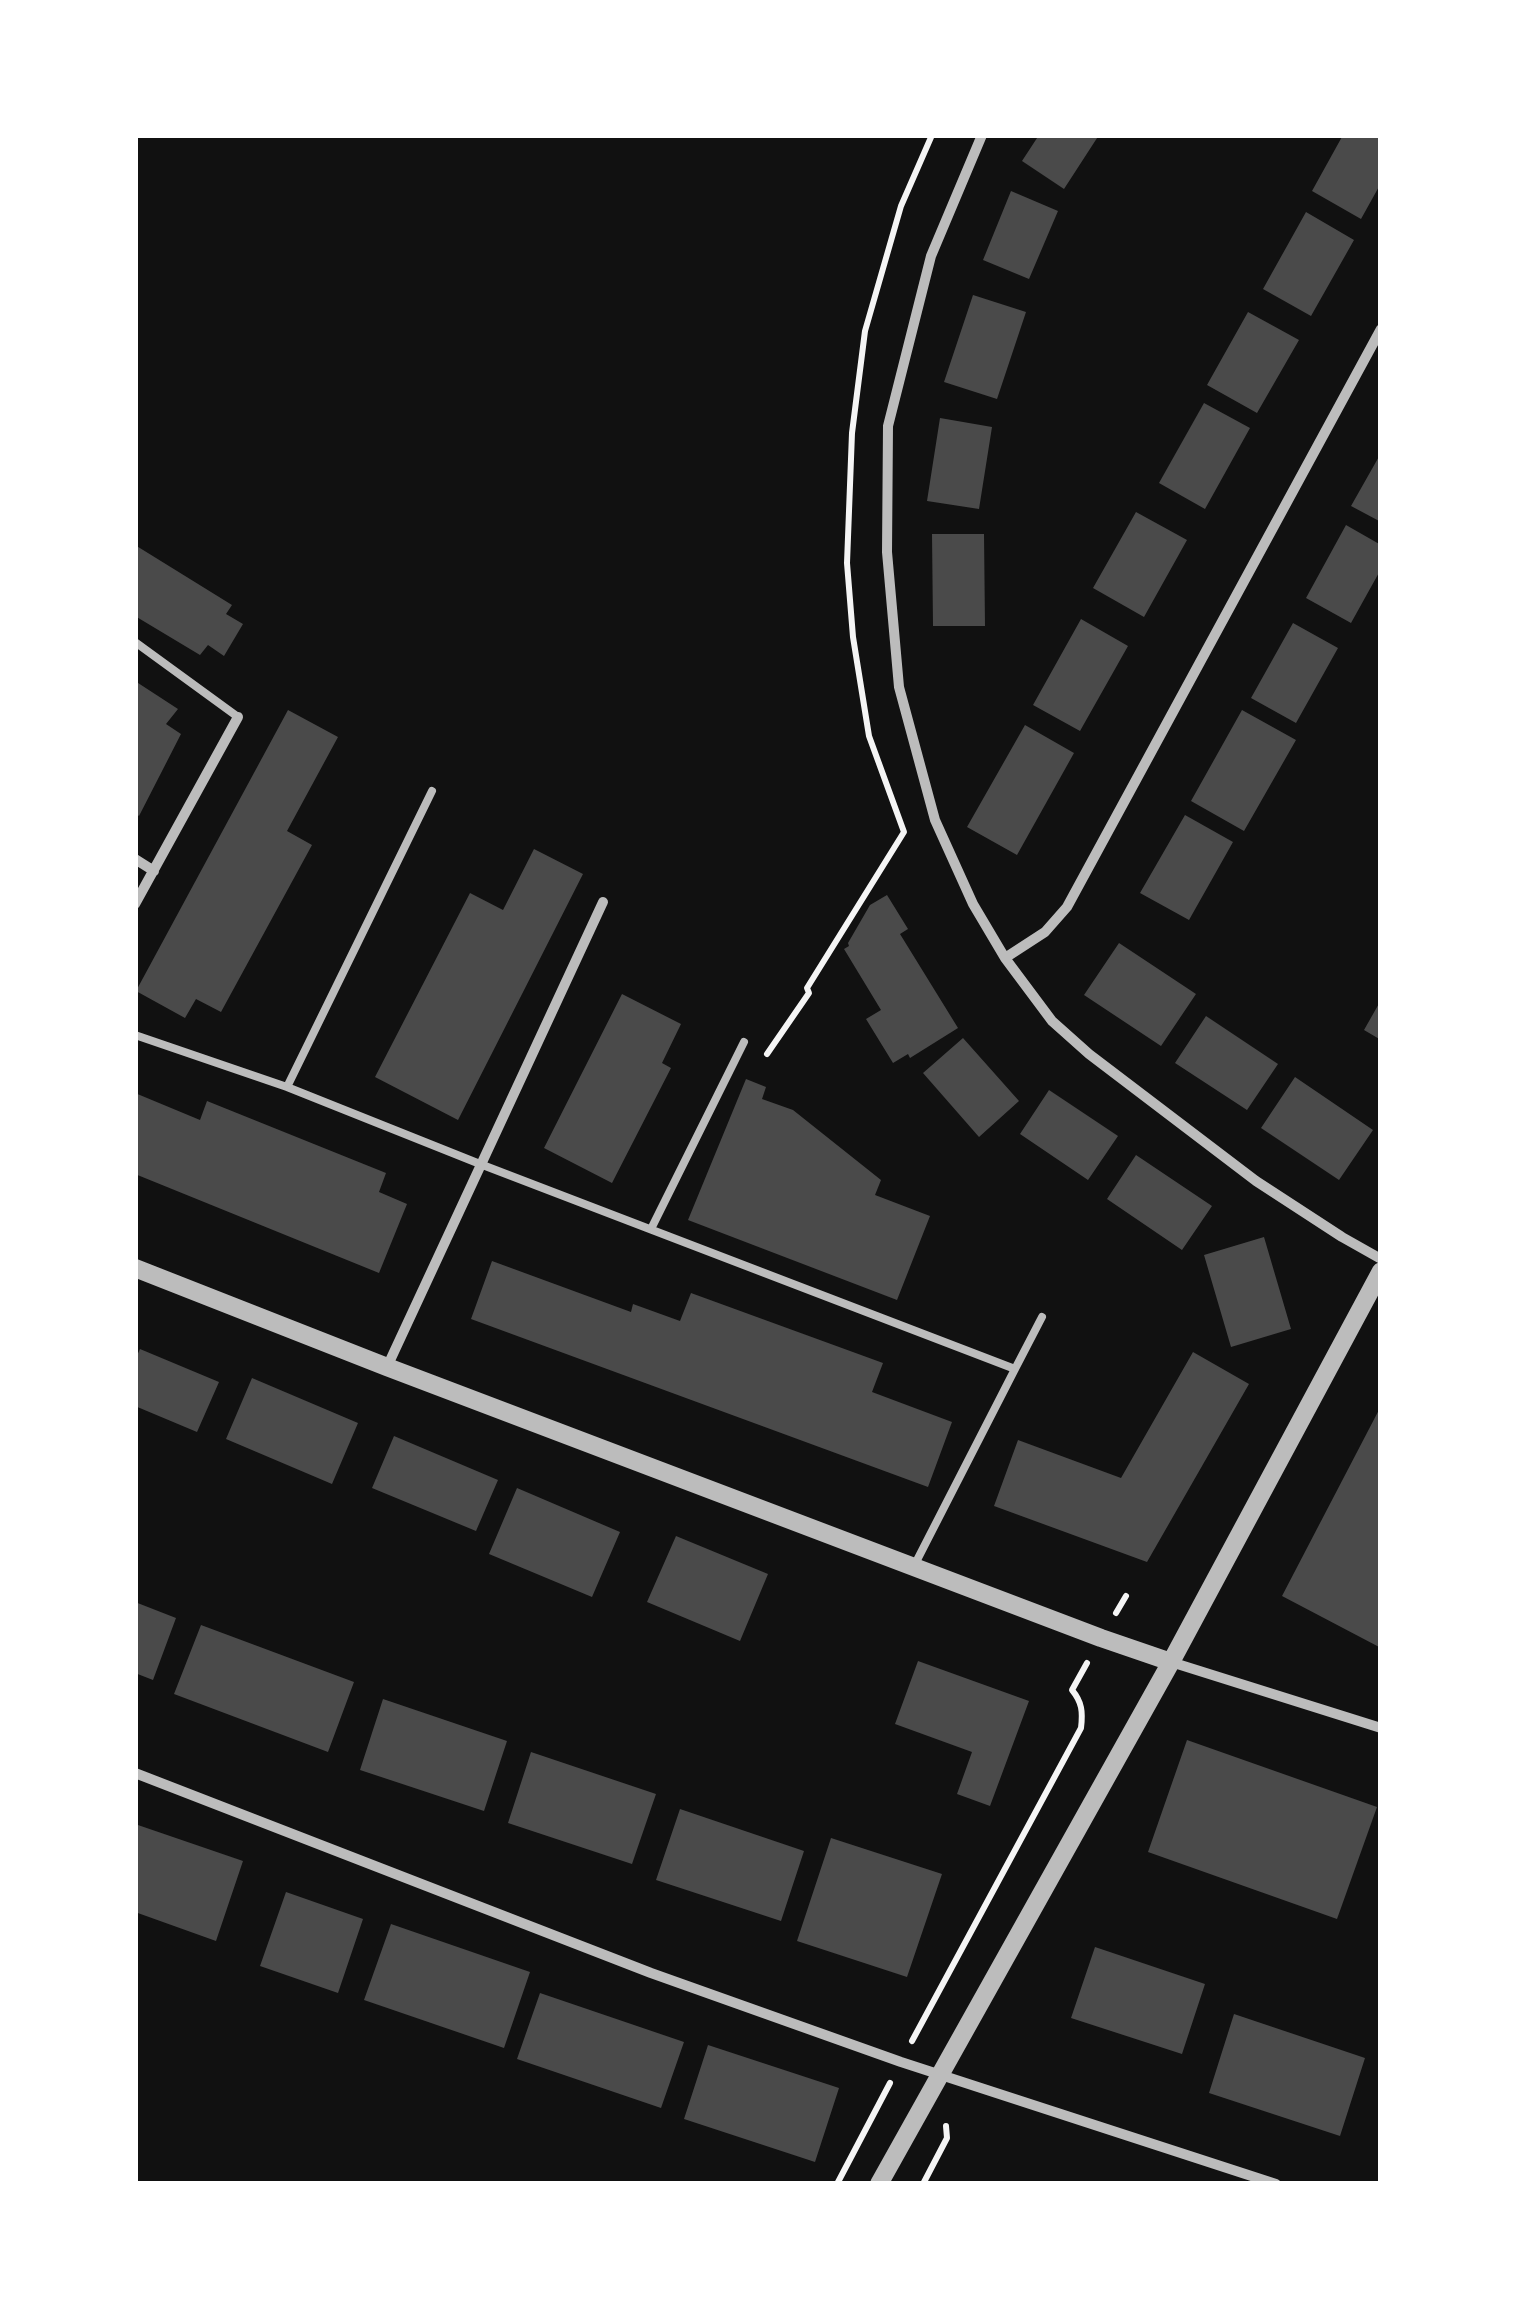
<!DOCTYPE html>
<style>
body{margin:0}
#map{position:relative;width:1516px;height:2319px;overflow:hidden;background:#111;font-family:"Source Serif 4",serif}
canvas{display:block}
.frame{position:absolute;inset:0;border:138px solid #fff;pointer-events:none}
</style>
<div id="map">
<canvas width="1516" height="2319"></canvas>
<div class="frame"></div>
</div>
<script>
const g = document.querySelector('canvas').getContext('2d');
g.lineJoin = 'round';
function fill(path, color) {
  g.fillStyle = color;
  g.fill(path, 'evenodd');
}
function trace(path, color, width, dash) {
  g.strokeStyle = color;
  g.lineWidth = width;
  g.lineCap = dash ? 'butt' : 'round';
  g.setLineDash(dash || []);
  g.stroke(path);
}
fill(new Path2D(`
 M1039,135H1099L1064,189L1022,161Z
 M1343,135H1381V183L1361,219L1312,191Z
 M1011,191L1058,211L1029,279L983,260Z
 M1306,212L1354,240L1311,316L1263,289Z
 M973,295L1026,312L997,399L944,382Z
 M1248,312L1299,340L1257,413L1207,385Z
 M1204,403L1250,428L1205,509L1159,483Z
 M940,418L992,427L979,509L927,501Z
 M1381,453V522L1351,506Z
 M1136,512L1187,540L1144,617L1093,588Z
 M1346,525L1381,545V569L1351,623L1306,598Z
 M932,534H984L985,626H933Z
 M135,545L232,605L226,614L243,624L224,656L208,645L200,655L135,616Z
 M1081,619L1128,646L1080,731L1033,705Z
 M1293,623L1338,648L1296,723L1251,698Z
 M135,681L178,709L166,724L181,734L139,816L135,813Z
 M288,710L338,737L287,831L312,845L221,1012L196,999L185,1018L136,991Z
 M1242,710L1296,740L1244,831L1191,801Z
 M1025,725L1074,753L1017,855L967,827Z
 M1185,815L1233,842L1189,920L1140,893Z
 M534,849L583,874L458,1120L375,1077L470,893L503,910Z
 M887,895L908,929L900,934L958,1028L910,1058L908,1054L893,1063L866,1019L881,1010L844,949L849,946L848,943L870,905Z
 M1119,943L1196,994L1161,1046L1084,995Z
 M622,994L681,1024L662,1063L671,1068L612,1183L544,1148Z
 M1381,1000V1040L1364,1030Z
 M1206,1016L1278,1064L1247,1110L1175,1063Z
 M963,1038L1019,1101L979,1137L923,1073Z
 M1295,1077L1373,1130L1339,1180L1261,1128Z
 M746,1079L766,1087L762,1099L793,1110L881,1180L875,1195L930,1216L897,1300L688,1220Z
 M1049,1090L1118,1136L1088,1180L1020,1134Z
 M135,1093L200,1120L207,1101L386,1173L379,1192L407,1204L379,1273L135,1174Z
 M1136,1155L1212,1206L1182,1250L1107,1199Z
 M1264,1237L1291,1329L1231,1347L1204,1255Z
 M492,1261L631,1312L633,1304L680,1321L691,1293L883,1363L872,1392L952,1422L928,1487L471,1319Z
 M140,1349L219,1382L197,1432L135,1406V1360Z
 M1193,1352L1249,1384L1147,1562L994,1506L1018,1440L1121,1478Z
 M252,1378L358,1423L332,1484L226,1439Z
 M1381,1406V1648L1282,1596Z
 M394,1436L498,1480L476,1531L372,1488Z
 M517,1488L620,1532L592,1597L489,1554Z
 M676,1536L768,1574L740,1641L647,1602Z
 M135,1602L176,1618L153,1680L135,1673Z
 M201,1625L354,1682L328,1752L174,1694Z
 M918,1661L1029,1701L990,1806L957,1794L972,1752L895,1724Z
 M383,1699L507,1741L484,1811L360,1770Z
 M1187,1740L1377,1807L1337,1919L1148,1852Z
 M531,1752L656,1794L632,1864L508,1823Z
 M680,1809L804,1851L781,1921L656,1880Z
 M135,1824L243,1861L216,1941L135,1912Z
 M831,1838L942,1874L907,1977L797,1941Z
 M286,1892L363,1919L338,1993L260,1966Z
 M391,1924L530,1972L504,2048L364,2000Z
 M1095,1947L1205,1984L1182,2054L1071,2018Z
 M540,1993L684,2042L661,2108L517,2059Z
 M1234,2014L1365,2058L1340,2136L1209,2093Z
 M708,2045L839,2088L815,2162L684,2119Z`), '#4a4a4a');
trace(new Path2D(`
 M767,1054L809,993L807,988L904,832L869,736L853,637L847,563L852,433L865,331L901,206L932,135
 M1116,1613L1126,1596
 M912,2041L1081,1728C1083,1712 1082,1702 1072,1690L1087,1663
 M837,2184L890,2083
 M923,2184L947,2138L946,2126`), '#f5f5f5', 6);
trace(new Path2D(`
 M135,642L238,717
 M135,1035L287,1087L480,1164L1015,1369L914,1566
 M287,1087L432,791
 M651,1229L744,1042
 M1015,1369L1042,1317`), '#bcbcbc', 8);
trace(new Path2D(`
 M982,135L931,256L888,426L887,552L899,687L935,820L973,904L1005,958L1052,1021L1089,1054L1256,1181L1342,1237L1381,1259
 M135,859L154,871
 M135,904L238,717
 M1005,958L1045,932L1067,907L1381,329
 M387,1367L603,902
 M1171,1662L1381,1728
 M135,1773L651,1973L901,2062L1276,2184`), '#bcbcbc', 10);
trace(new Path2D(`
 M135,1268L387,1367L1101,1638L1171,1662
 M879,2184L1171,1662L1381,1271`), '#bcbcbc', 18);
</script>
